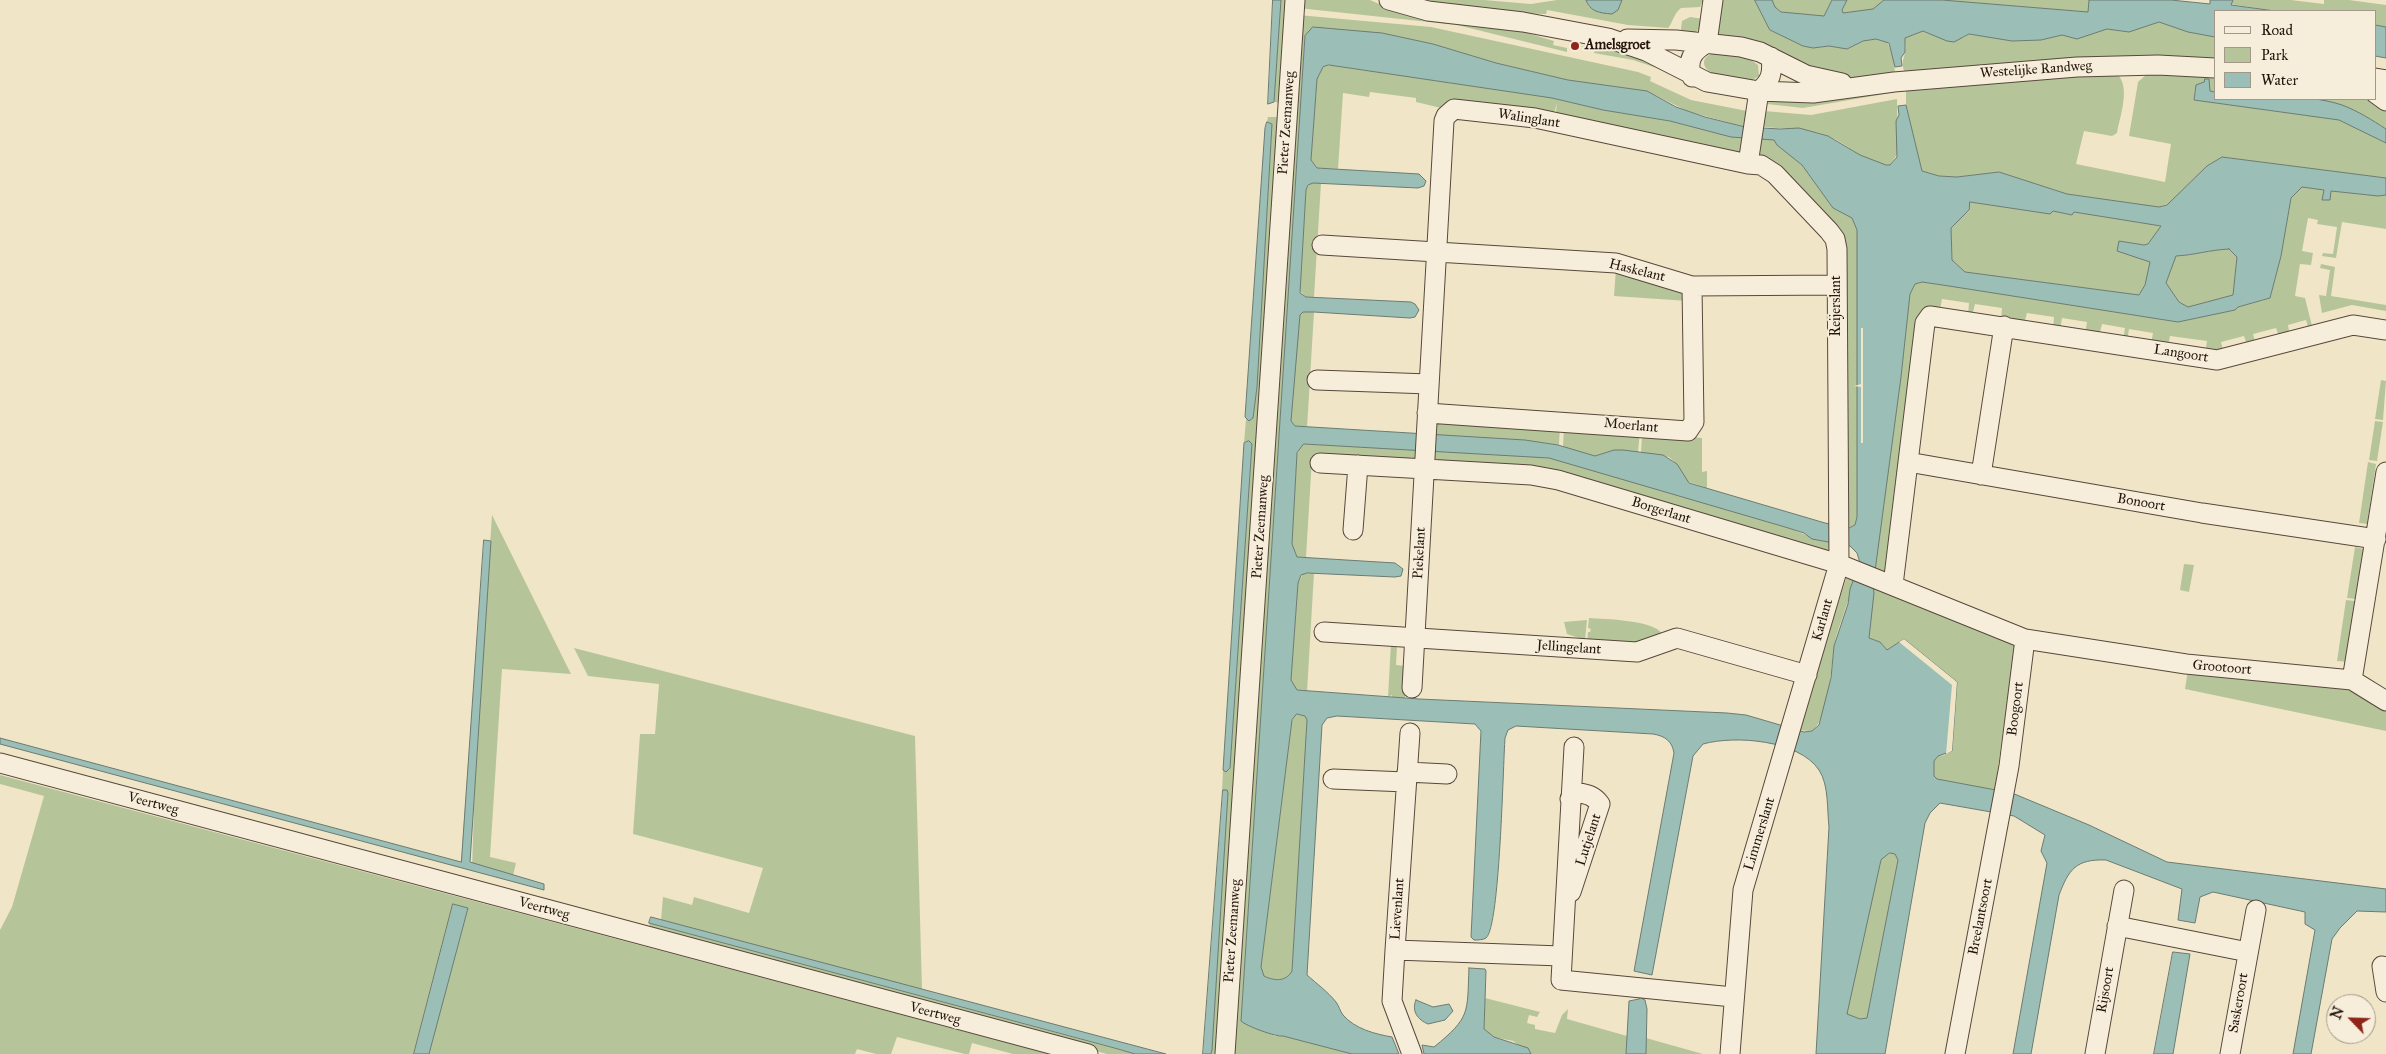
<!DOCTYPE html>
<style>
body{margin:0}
#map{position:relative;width:2386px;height:1054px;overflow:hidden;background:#f1e5c8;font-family:"IM FELL Great Primer",serif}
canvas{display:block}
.legend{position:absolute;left:2214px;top:10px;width:162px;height:90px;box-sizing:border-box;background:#f6eedb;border:1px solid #a29788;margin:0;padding:6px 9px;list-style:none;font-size:15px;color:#24140c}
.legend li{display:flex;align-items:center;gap:10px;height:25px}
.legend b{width:25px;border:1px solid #a29788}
.north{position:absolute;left:2326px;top:994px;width:50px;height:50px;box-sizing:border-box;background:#f6eedb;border:1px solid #a29788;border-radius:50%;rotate:294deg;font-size:14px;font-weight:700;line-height:20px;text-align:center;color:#24140c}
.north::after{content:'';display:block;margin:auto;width:18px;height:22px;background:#8f2418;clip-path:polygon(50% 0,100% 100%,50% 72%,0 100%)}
</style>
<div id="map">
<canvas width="2386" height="1054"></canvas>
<ul class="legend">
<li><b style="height:6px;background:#f6eedb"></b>Road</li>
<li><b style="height:14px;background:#b6c599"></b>Park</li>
<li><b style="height:14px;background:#9bbfb6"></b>Water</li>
</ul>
<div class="north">N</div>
</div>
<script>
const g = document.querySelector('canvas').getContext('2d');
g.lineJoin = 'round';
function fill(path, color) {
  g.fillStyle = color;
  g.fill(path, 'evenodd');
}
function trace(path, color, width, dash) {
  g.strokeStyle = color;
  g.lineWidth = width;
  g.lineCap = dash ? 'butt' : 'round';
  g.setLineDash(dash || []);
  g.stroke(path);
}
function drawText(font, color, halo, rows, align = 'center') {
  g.font = font + ' "IM FELL Great Primer",serif';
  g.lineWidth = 4;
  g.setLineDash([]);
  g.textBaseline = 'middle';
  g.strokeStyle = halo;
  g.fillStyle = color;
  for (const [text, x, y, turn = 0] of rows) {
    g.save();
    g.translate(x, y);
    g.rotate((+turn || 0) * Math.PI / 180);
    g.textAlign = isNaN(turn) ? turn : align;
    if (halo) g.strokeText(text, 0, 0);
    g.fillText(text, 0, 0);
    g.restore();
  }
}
fill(new Path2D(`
 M1281,0H1290L1283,103L1274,102Z
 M1299,0H1370L1402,14L1504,26L1554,41L1553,45L1567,48V52L1457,25L1298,8Z
 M1410,0H1484L1531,4L1557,0H1586L1589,7L1618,10L1622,0H1703L1700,7L1681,8C1673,14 1673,23 1668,28L1628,25L1547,10L1546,14L1509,13Z
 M1720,0H1755L1770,30L1803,46L1813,48L1829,46L1847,49L1863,41L1876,39L1887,41L1894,59L1895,74L1853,78L1838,77L1721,38L1717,31Z
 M1772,0H1832L1824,16L1781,12L1775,7Z
 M1847,0H1884L1873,9L1843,13L1842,10Z
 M1942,0H2089L2088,12Z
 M2233,0H2291L2324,4V0H2349L2386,5V27L2375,25V11H2275L2230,4Z
 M1298,15L1431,27L1638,72L1651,77L1650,81L1691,100L1747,111L1745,127L1687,111L1647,91L1568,80L1496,63L1433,44L1382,33L1305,36L1241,1019L1275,1036H1283L1352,1054H1229Z
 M1690,17L1704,19C1699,32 1694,36 1680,36L1682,21Z
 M2159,22L2188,32L2215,37V59C2112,51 2008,66 1905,74C1901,62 1903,62 1905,52C1906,48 1905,42 1905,38L1923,31L1935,36L1963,38L1969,34L2012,41L2041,40L2062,35L2077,39L2107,29L2129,32Z
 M1579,46L1619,47L1663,70L1633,60L1594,53V49Z
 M1711,54C1726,53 1746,55 1758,65L1759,76L1751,81C1740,79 1704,77 1704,63C1704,58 1707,56 1711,54Z
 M1329,65L1552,98L1603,110L1670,121L1731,137H1744L1742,151L1738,153L1555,118L1557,103L1553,117L1441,108L1416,102V98L1370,92L1369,97L1343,93L1338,169L1317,168L1311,160L1317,78L1323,67Z
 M2117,74C2131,87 2120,116 2117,133L2112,136L2084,131L2076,164L2165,182L2171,144L2129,136L2138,82L2147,74H2215V92L2210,91L2208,83L2199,84L2195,89L2194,100L2339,120L2386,143V178L2222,157L2207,166L2170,203L2159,207L2067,194L1999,172L1957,177L1939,176L1922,171L1906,105V88L2035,77Z
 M1896,88V92L1803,108L1767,104L1771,99Z
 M1897,99L1898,153L1890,165C1865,165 1849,144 1828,136C1806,127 1782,130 1759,126L1764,111L1811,115Z
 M2302,99H2375L2386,106V129C2359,111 2335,102 2302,99Z
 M1268,117H1277L1282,121L1220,1054H1211L1228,793L1226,790L1222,791L1223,770L1230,768L1252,444L1246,441L1244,443L1246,419H1252L1257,387L1272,124L1267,122Z
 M1758,138L1774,140L1802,165L1833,208L1852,218L1857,230V517L1855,525L1847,528L1842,249L1757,156Z
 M1310,183H1321L1314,297H1306L1300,291L1306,190Z
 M2302,187L2324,190L2323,199L2329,200L2331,191L2378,196L2386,195V229L2342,222L2336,258L2322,256L2323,253L2333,254L2337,227L2317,224L2318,220L2308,218L2302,251L2313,253L2311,265L2300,264L2295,296L2305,298L2312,326L2308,327L2306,320L2288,325L2290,336L2280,339L2276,328L2253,334L2256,345L2248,348L2244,336L2221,342L2224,354L2205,353L2207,341L2170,336L2168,347L2151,344L2153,333L2129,329L2127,341L2123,340L2125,328L2102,324L2099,336L2085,334L2087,322L2062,318L2060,330L2053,329L2054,317L2027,313L2024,324L2001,320L2002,308L1975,304L1972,316L1968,315L1969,303L1942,299L1940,310L1924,309L1915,326L1887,573L1874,572L1901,377L1910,294L1915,284L1922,282L1949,286L2178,322L2235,310L2238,307L2268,299L2271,295L2281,256L2291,198Z
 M1970,202L2049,214L2053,211L2072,215L2074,212L2161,226L2148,244L2144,245L2120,241L2117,251L2151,262L2145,285L2139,295L1965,272L1952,260L1951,227L1969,211Z
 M2229,249L2237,257L2233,295L2188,307L2179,302L2166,283L2175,256C2194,255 2209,250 2229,249Z
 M2321,264L2335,267L2331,296L2386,305V311L2352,305L2322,313L2319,295L2326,296L2330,270L2320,268Z
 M1616,268L1680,287L1688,301L1614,296Z
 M1302,312H1314L1307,428L1295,426L1291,421L1298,319Z
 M2381,380L2386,381L2383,420L2375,419Z
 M1435,418L1560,425L1559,445L1525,440L1434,436Z
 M2375,421L2383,422L2377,461L2369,460Z
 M1564,426L1640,432L1638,452L1614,450L1595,456L1566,448L1563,447Z
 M1651,433L1702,438V472L1707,471V488L1686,481L1677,464L1669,457L1641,453L1642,435Z
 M1304,444L1420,450V464L1312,458L1306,557H1297L1292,544L1297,453Z
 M1433,450L1549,458L1573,464L1785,527C1801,532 1814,540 1831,542V548L1827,551L1555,474L1432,464Z
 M2368,462L2376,464L2367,524L2359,523Z
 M492,515L571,674L502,669L490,857L516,863L512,880L472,870L475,774Z
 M2355,547L2363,549L2355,599L2347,598Z
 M2184,564L2194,565L2189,592L2180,590Z
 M1314,573L1307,692L1295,689L1291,680L1298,583L1303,574Z
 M1847,576L1855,578C1850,588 1850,598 1846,607C1842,620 1836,634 1834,647C1831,668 1829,718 1812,731L1796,730Z
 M1873,586L2015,644L1995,790L1937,779L1934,776V761L1938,756L1945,755L1898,643L1887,650L1880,642L1869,638Z
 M2346,600L2355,601L2347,651L2352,652L2350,662L2337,661Z
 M1589,618C1604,619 1655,620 1662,634L1649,644L1587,643L1588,632H1590L1591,629L1588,628Z
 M1587,620L1585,640L1567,634L1564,622Z
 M1391,643L1397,646L1396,665L1407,666L1405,698L1392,697V695L1388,697Z
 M574,648L915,736L922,990L661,920L663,897L692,905L694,897L749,913L763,868L633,834L640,734H655L659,684L588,676Z
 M2188,670L2348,685L2386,708V731L2185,689Z
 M1297,714L1305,716L1307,720L1292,971C1286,982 1274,981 1264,976L1261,968L1292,720Z
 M0,775L1049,1054H1013L972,1043L969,1054H965L897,1037L891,1054H876L857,1049L855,1054H429L468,908L453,904L414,1054H0V930L12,907L44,796L0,784Z
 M1890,853L1895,854L1898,860L1867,1018L1860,1019L1846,1015L1881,860Z
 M649,923L1135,1054H1107L651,932Z
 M1485,998L1540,1012L1537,1017L1529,1015L1527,1023L1535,1025V1029L1555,1033L1562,1015L1568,1009L1567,1019L1627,1036L1626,1054H1531L1513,1041L1494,1037L1484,1029Z
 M1646,1038L1703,1054H1646Z`), '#b6c599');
const water = new Path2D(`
 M1273,0H1281L1274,102L1268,104Z
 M1586,0H1622L1618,10L1612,14C1600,13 1590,12 1586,0Z
 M1755,0H1772L1775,7L1781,12L1824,16L1832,0H1847L1842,10L1843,13L1873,9L1884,0H1942L2088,12L2089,0H2171L2210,4V0H2233L2231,5L2275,11H2215V37L2188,32L2159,22L2129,32L2107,29L2077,39L2062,35L2041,40L2012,41L1969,34L1954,42L1947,41L1923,31L1905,38V52L1901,58L1902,66L1895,67L1889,43L1876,39L1863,41L1847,49L1829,46L1813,48L1803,46L1770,30Z
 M2375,25L2386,27V58L2375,56Z
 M1313,27L1382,33L1433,44L1496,63L1568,80L1647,91L1676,107L1705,117L1745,127L1780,129L1799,128L1828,136L1860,155L1886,165H1890L1897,157L1896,121L1899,115L1898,106L1906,105L1922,171L1939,176L1957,177L1999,172L2067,194L2159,207L2167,205L2207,166L2222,157L2386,178V195L2378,196L2331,191L2330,200H2322L2324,190L2302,187L2291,198L2281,256L2270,298L2238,307L2235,310L2178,322L1949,286L1922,282L1915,284L1910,294L1901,377L1873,586L1874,593L1869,638L1880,642L1887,650L1904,639L1957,682L1952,751L1938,756L1934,761V776L1937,779L2012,793L2089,825L2167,862L2386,889V912L2357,911L2340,928L2332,939L2311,1054H2293L2315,930L2305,924V912L2213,892L2200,897L2195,923L2178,920L2182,889L2106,860C2076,859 2069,869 2059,895L2031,1054H2013L2047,863L2041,851L2045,835L2014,816L1940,803L1930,813L1925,823L1885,1054H1816L1829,827C1827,810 1829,785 1819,770C1799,740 1735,735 1703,744L1693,756L1652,975L1634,971L1674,753C1672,741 1665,736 1653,734L1516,726L1508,730L1505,738C1503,765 1500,927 1486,938C1483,940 1478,940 1474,940L1471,937L1481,731L1475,724L1337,716L1327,718L1322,725L1307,975C1317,984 1327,991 1336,1002C1339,1006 1340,1011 1343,1015C1355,1029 1375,1034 1392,1037L1399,1054H1352L1283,1036C1276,1037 1246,1026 1241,1021L1305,36ZM1329,65L1552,98L1603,110L1670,121L1731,137L1774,140L1777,145L1802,165L1833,208L1852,218L1857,230V517L1855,525L1849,528L1825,523L1689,483L1677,464L1663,455L1623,450H1614L1595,456L1558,445L1525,440L1295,426L1291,421L1300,315L1303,312H1314L1410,318L1415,317L1419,310L1415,304L1411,302L1306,297L1300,293L1306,190L1308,185L1313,183L1418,188L1424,186L1426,181L1419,174L1317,168L1311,160L1317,79L1323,67ZM1970,202L2050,214L2053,211L2072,215L2074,212L2161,226L2148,244L2144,245L2119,241L2117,251L2150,262L2145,285L2139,295L1965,272L1952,260L1951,228L1969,210ZM2229,249L2237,257L2233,295L2188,307L2179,302L2166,283L2176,256C2195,255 2209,250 2229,249ZM1304,444L1549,458L1785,527L1804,533L1812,539L1850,546L1857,553L1860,563L1850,589L1848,604L1834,646L1831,678L1819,725L1812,731L1804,732L1746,715L1727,713L1419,699L1297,690L1291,680L1298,583L1301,575L1307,573L1395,577L1401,576L1403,569L1395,563L1297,557L1292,544L1297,453ZM1297,714L1305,716L1307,720L1292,971C1286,982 1274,981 1264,976L1261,967L1292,720ZM1890,853L1895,854L1898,860L1867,1018L1860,1019L1847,1014L1881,860Z
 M2205,79H2209L2210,91L2215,92V99C2255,99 2303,92 2342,105C2358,111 2372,120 2386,129V143L2339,120L2194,100L2196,85L2204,82Z
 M1267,122L1272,124L1257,387L1253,418L1249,421L1245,417L1265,128Z
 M1249,441L1252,444L1230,768L1226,772L1223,770L1244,443Z
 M484,540L491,541L470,862L544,884V890L0,744V738L461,862Z
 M1223,790H1227L1228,793L1212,1050L1211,1054H1203Z
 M453,904L468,908L429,1054H414Z
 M651,917L1166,1054H1135L1118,1049L649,923Z
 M2173,952L2190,954L2173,1054H2154Z
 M1469,968L1485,969L1486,971L1484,1029L1494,1037L1528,1048L1531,1054H1424L1422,1045L1434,1047C1471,1017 1467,1013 1469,968Z
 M1639,997L1645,1000L1647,1009L1646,1054H1626L1629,1001L1639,999Z
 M1416,1000L1433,1007L1449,1004L1453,1011L1445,1020L1428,1024C1418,1020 1411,1011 1416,1000Z`);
fill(water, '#9bbfb6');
trace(water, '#6b7b72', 1);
fill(new Path2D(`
 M1861,328H1863V443H1861V387L1854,386L1861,384Z
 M1904,639L1957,682L1952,751L1946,754L1952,685L1899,642Z`), '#f1e5c8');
const minor = new Path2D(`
 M1389,0L1428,11L1523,22L1608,38L1646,51L1707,82L1759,91L1813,93L1894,82L2077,67L2158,65L2215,68
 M1627,39L1676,40L1741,47L1760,52L1806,75L1842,83
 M1692,77C1686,60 1693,51 1707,43L1713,0
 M2375,78L2386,80
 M2375,93L2386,101
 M1322,245L1616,263L1692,286L1837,285
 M1317,380L1429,384
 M1427,413L1688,431L1694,422L1692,286
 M1908,462L2202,513L2376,539
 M1320,463L1531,475L1558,480L1839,564L2025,639L2186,664L2352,680L2386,472
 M1981,475L2004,326
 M1353,530L1358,465
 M1893,585L1925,323L1930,316L2217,360L2353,325L2386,330
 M1324,632L1637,652L1677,638L1807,675
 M2352,680L2386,701
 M1412,688L1444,121L1446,116L1454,109L1535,118L1748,164
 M1410,733L1395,950L1561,956
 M1574,747L1561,980L1733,997
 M0,763L1088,1054
 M1407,772L1447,774
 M1333,779L1406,782
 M1570,799L1578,793C1588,794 1594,796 1600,804L1571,892
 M2117,926L2248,952
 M1395,950L1392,1001L1412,1054
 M2382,966L2386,992
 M1225,1054L1295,0
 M1730,1054L1743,890L1839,564L1837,249L1835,239L1829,231L1775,174L1761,165L1748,164L1759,91C1771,81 1773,73 1771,57
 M1955,1054L2009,766L2025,639
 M2095,1054L2124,890
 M2230,1054L2256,910`);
trace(minor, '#57483b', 21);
trace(minor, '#f6eedb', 19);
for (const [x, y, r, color] of [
 [1575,46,5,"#8f2418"]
]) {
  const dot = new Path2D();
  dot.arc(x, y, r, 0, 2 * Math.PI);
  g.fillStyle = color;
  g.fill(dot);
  trace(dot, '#f6eedb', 2);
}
drawText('bold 14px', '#24140c', '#f6eedb', [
 ["Amelsgroet",1585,46]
], 'left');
drawText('14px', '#24140c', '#f6eedb', [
 ["Westelijke Randweg",2036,70,-4],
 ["Walinglant",1529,119,9],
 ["Pieter Zeemanweg",1287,123,-86],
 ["Haskelant",1637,271,14],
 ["Reijerslant",1837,306,-90],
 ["Langoort",2181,354,9],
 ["Moerlant",1631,426,5],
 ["Bonoort",2141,503,10],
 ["Borgerlant",1661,511,17],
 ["Pieter Zeemanweg",1261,527,-86],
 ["Piekelant",1420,553,-87],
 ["Karlant",1823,620,-74],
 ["Jellingelant",1569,648,4],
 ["Grootoort",2222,668,5],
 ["Boogoort",2016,709,-83],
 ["Veertweg",153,804,15],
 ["Limmerslant",1760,834,-73],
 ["Lutjelant",1589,840,-72],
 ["Veertweg",544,909,15],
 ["Lievenlant",1398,909,-86],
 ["Breelantsoort",1981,917,-79],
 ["Pieter Zeemanweg",1233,931,-86],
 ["Rijsoort",2106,990,-80],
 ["Saskeroort",2239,1003,-80],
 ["Veertweg",935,1014,15]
]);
</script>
